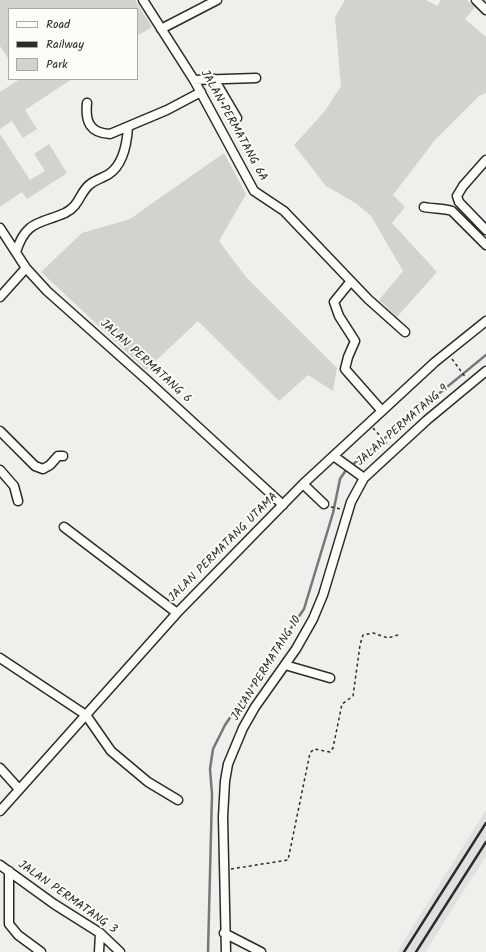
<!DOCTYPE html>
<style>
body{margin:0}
#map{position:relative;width:486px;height:952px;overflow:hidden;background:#f0efeb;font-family:Kalam,sans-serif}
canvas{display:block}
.legend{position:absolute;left:8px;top:8px;width:130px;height:72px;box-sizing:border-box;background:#fdfcf7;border:1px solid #a9a8a5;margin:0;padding:5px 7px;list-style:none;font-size:12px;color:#2b2b2b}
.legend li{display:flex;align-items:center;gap:8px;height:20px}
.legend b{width:20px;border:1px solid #a9a8a5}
</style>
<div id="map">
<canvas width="486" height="952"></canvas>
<ul class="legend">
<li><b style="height:5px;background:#fdfcf7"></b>Road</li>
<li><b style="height:5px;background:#2b2b2b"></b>Railway</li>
<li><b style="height:11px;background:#d3d2cf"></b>Park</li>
</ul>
</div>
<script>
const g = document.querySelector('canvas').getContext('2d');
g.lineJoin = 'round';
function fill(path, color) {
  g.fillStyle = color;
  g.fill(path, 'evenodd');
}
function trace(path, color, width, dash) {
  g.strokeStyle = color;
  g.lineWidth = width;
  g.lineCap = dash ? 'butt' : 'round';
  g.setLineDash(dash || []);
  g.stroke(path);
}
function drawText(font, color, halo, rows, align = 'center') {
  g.font = font + ' Kalam,sans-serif';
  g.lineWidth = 4;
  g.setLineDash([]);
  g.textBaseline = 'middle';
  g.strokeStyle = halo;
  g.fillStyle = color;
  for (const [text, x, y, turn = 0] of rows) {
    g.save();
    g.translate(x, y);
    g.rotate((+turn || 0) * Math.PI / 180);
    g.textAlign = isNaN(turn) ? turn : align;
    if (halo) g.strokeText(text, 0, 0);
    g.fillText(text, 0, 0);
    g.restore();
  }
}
fill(new Path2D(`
 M486,810V856L425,952H397Z`), '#e1e0dc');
fill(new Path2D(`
 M0,0H135L152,27L137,36V9H9V60L0,46Z
 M345,0H426L437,6L441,0H467L475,7L465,19L486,37V93L479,96L435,140L393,195L405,207L392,223L437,272L397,317L379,300L403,271L371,216L357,204L326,186L294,145L325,111L341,86L335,17Z
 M20,79H72L25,110L37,129L23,138L12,121L0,129V92Z
 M0,134L30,180L45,171L34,154L49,144L67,173L27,199L22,192L0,207Z
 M224,153L246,194L219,241L246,277L337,368L333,391L308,375L279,401L198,321L146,370L41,272L82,233L130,219Z`), '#d3d2cf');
trace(new Path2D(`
 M208,952L212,794L210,769L213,749L225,725L304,609L333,513L340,479L346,470L486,355`), '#777775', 2.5);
const minor = new Path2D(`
 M143,0L194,80L254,191L284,211L368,299L405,332
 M476,0L486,10
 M161,29L217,0
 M214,79L237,118
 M194,80L256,78
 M87,103C85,122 90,133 110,134L167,110L201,92
 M486,160L463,186L457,196L459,202L486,230
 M424,207C433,209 445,208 452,211L486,245
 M0,228L26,268L47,291L148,381L283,505
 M16,252C26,220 40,224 65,213C79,206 79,195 88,186C94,180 103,178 109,174C124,164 127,143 128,127
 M351,281L334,302L339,316L355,341L348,357L345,369L382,411
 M0,297L26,268
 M0,431L35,466L43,469L50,465L58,456H63
 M335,457L364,478
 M0,470L14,486L18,501
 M303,484L324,504
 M64,527L177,613
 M0,658L86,715L111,751L148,782L178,800
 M285,665L330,678
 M0,768L19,789
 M0,811L177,613L303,484L435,362L486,321
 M0,865L54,904L100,933L120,952
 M9,871V924L18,935L41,952
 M224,933L261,952
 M99,952L100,933
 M226,952L223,817L225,781L228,764L243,728L255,707L296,649L313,619L323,595L351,502L364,478L427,420L486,371`);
trace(minor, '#2b2b2b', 11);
trace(new Path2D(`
 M452,359L466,378
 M373,428L388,445
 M331,507L341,509
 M231,869L288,860L310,753L314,749L330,752L333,748L342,704L353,696L360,645L363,635L373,633L388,638L401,634`), '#2b2b2b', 1.5, [3, 3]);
trace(minor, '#fdfcf7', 8);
trace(new Path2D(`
 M404,952L486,823
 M416,952L486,842`), '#2b2b2b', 2.5);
drawText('12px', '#2b2b2b', '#fdfcf7', [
 ["JALAN PERMATANG 6A",233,126,61],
 ["JALAN PERMATANG 6",145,362,42],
 ["JALAN PERMATANG 9",403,426,-41],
 ["JALAN PERMATANG UTAMA",224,548,-45],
 ["JALAN PERMATANG 10",267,669,-58],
 ["JALAN PERMATANG 3",67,898,35]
]);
</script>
